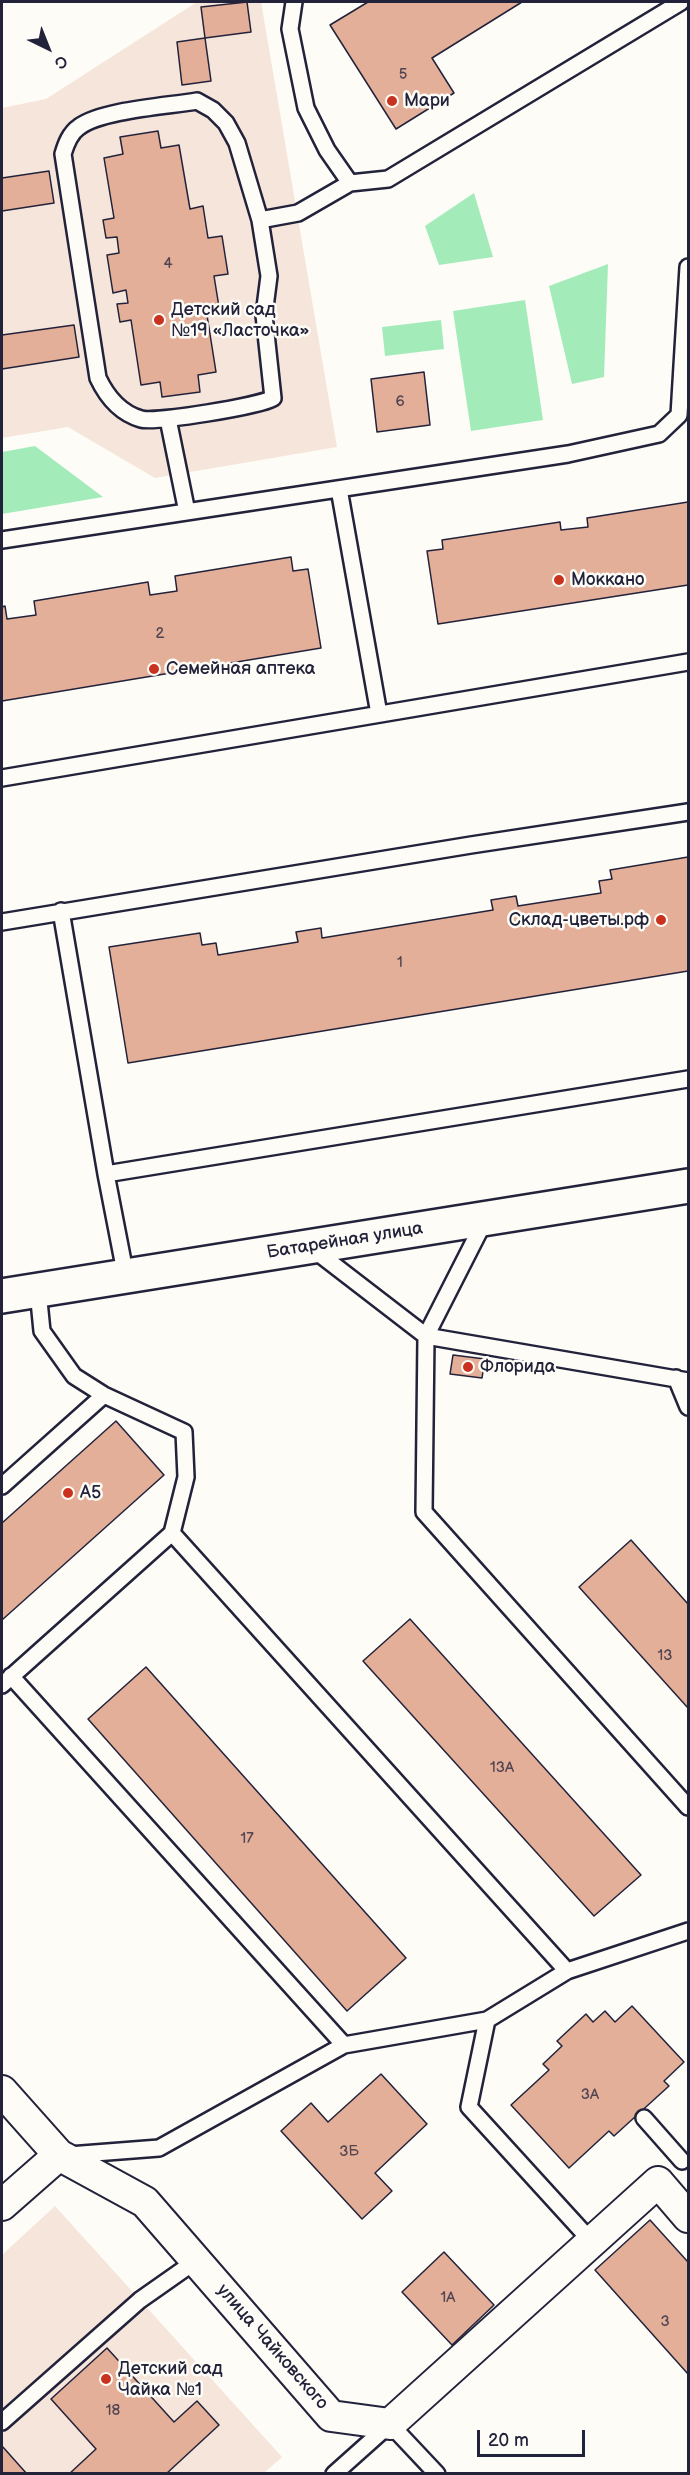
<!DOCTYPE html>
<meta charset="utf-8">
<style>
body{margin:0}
#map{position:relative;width:690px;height:2475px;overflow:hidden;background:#fdfcf7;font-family:"Balsamiq Sans",sans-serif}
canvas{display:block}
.frame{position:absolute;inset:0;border:3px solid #22223b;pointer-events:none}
.north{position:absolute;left:18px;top:18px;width:60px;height:60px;-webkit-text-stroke:4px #fdfcf7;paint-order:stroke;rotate:137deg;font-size:16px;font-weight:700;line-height:24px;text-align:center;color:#22223b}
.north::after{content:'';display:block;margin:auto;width:21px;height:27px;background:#22223b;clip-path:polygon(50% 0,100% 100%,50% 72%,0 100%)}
.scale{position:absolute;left:477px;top:2430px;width:108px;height:27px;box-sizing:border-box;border:3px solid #22223b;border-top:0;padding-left:8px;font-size:18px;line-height:21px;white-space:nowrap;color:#22223b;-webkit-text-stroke:4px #fdfcf7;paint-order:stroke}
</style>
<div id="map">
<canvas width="690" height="2475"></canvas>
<div class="frame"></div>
<div class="north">С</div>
<div class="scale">20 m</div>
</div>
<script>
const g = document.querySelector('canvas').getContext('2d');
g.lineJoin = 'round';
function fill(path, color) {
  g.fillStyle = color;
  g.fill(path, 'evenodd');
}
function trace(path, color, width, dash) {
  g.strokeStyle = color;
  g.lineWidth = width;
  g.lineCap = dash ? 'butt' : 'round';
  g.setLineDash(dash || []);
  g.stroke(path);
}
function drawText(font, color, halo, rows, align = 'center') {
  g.font = font + ' "Balsamiq Sans",sans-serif';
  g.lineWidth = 5;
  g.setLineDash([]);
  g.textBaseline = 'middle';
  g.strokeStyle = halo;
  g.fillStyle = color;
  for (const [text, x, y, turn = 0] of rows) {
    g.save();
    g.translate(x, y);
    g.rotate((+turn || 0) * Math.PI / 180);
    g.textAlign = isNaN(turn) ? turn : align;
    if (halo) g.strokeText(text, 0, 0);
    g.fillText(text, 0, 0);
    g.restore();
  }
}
fill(new Path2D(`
 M197,2H261L337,447L155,478L68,427L2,438V108L46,99Z
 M55,2206L282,2457L264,2473L2,2474V2255Z`), '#f6e5da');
fill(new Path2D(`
 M474,193L493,257L439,265L425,226Z
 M608,264L604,377L572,384L549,286Z
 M525,300L543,420L471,431L453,311Z
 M441,320L444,349L385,356L382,327Z
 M35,446L103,497L2,514V452Z`), '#a3ecba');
const building = new Path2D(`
 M247,2L251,32L205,38L201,7Z
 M368,2H522L432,58L454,93L396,129L330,25Z
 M205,38L211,81L182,85L177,42Z
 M158,131L161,148L179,145L190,209L203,206L208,238L222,236L228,274L214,276L219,307L206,309L216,372L198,375L200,392L162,397L160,382L141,385L131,320L120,322L117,304L128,303L126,290L113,293L107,255L119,253L117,237L106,238L103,220L114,218L104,158L123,154L120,137Z
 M49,171L54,203L2,211V178Z
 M74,325L79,357L2,369V335Z
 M424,372L430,425L377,432L371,379Z
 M688,502V585L438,624L427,551L443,549L442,540L560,522L561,530L588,527L587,518Z
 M291,557L293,571L308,569L321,648L2,701V607L5,606L7,619L36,615L34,601L148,582L150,595L177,591L175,576Z
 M688,857V971L128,1063L109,947L200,933L202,945L216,943L218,955L298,942L296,932L321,928L322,938L493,910L491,900L516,896L518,906L601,893L599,881L612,879L610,870Z
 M453,1355L485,1359L482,1378L450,1374Z
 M116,1421L164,1475L2,1620V1523Z
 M631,1540L688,1604V1708L579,1587Z
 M410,1619L641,1875L594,1916L363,1661Z
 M146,1667L406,1958L347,2011L88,1719Z
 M632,2006L684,2062L664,2081L669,2086L614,2136L609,2131L569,2168L511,2105L549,2070L543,2064L562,2046L557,2041L586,2014L593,2022L605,2011L615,2022Z
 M381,2074L427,2124L375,2173L392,2191L362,2219L281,2131L311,2103L328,2122Z
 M650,2220L688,2262V2374L595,2270Z
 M444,2252L494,2305L452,2345L402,2292Z
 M107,2348L174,2422L197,2401L219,2425L166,2474H69L96,2449L51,2399Z
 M2,2446L27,2474H2Z`);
fill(building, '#e4af98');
trace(building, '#22223b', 1.5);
const service = new Path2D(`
 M294,2L290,29L306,108L327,150L350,183
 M197,101L213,110L226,123L237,143L260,220L269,276L264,315L273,398C259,406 156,423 141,419C120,413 107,397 98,378L63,154C66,144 70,133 79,127C101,110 168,106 197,101Z
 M260,220L298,213L350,183L388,179L681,2
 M168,419L187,512
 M339,489L379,714
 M2,540L568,454L659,434L679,415L688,267
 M2,778L688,662
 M61,911L106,1174L126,1277
 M2,922L471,845L688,812
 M106,1174L688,1079
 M485,1220L426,1336L424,1512L688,1807
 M313,1249L426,1336L688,1381
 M676,1378L688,1407
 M2,1486L104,1395
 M172,1533L567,1971
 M11,1676L344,2045
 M2,1685L172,1533L186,1477L184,1432L104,1395L74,1376L42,1331L38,1291
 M487,2020L469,2107L592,2242
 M644,2118L682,2161
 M69,2155L159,2148L344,2045L487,2020L567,1971L688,1931
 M2,2422L140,2300L197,2260
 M334,2474L390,2424L437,2474`);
const minor = new Path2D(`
 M2,2091L59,2155L145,2202L331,2416L390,2424L658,2182L688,2217
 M2,2205L59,2155`);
const secondary = new Path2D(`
 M2,1296L688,1186`);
trace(service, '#22223b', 20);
trace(minor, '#22223b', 34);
trace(secondary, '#22223b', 38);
trace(service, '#fdfcf7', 15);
trace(minor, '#fdfcf7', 30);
trace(secondary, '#fdfcf7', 33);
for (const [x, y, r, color] of [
 [392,101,6,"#c8321e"],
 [159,320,6,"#c8321e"],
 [559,580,6,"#c8321e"],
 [154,669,6,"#c8321e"],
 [661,920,6,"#c8321e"],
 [468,1367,6,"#c8321e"],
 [68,1493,6,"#c8321e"],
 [106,2379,6,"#c8321e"]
]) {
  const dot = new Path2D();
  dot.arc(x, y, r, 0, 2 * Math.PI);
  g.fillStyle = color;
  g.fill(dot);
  trace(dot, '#fdfcf7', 2);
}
drawText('15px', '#524552', null, [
 ["5",403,75],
 ["4",168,264],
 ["6",400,402],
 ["2",160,634],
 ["1",400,963],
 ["13",665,1656],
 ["13А",502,1768],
 ["17",247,1839],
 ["3А",590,2095],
 ["3Б",349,2152],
 ["1А",448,2298],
 ["3",665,2322],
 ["18",113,2411]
]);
drawText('18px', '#22223b', '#fdfcf7', [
 ["Мари",404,101],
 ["Детский сад",171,310],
 ["№19 «Ласточка»",171,331],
 ["Моккано",571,580],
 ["Семейная аптека",166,669],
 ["Склад-цветы.рф",649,920,"right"],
 ["Флорида",480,1367],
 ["А5",80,1493],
 ["Детский сад",118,2369],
 ["Чайка №1",118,2390]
], 'left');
drawText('18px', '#22223b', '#fdfcf7', [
 ["Батарейная улица",345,1241,-9],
 ["улица Чайковского",272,2347,49]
]);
</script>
